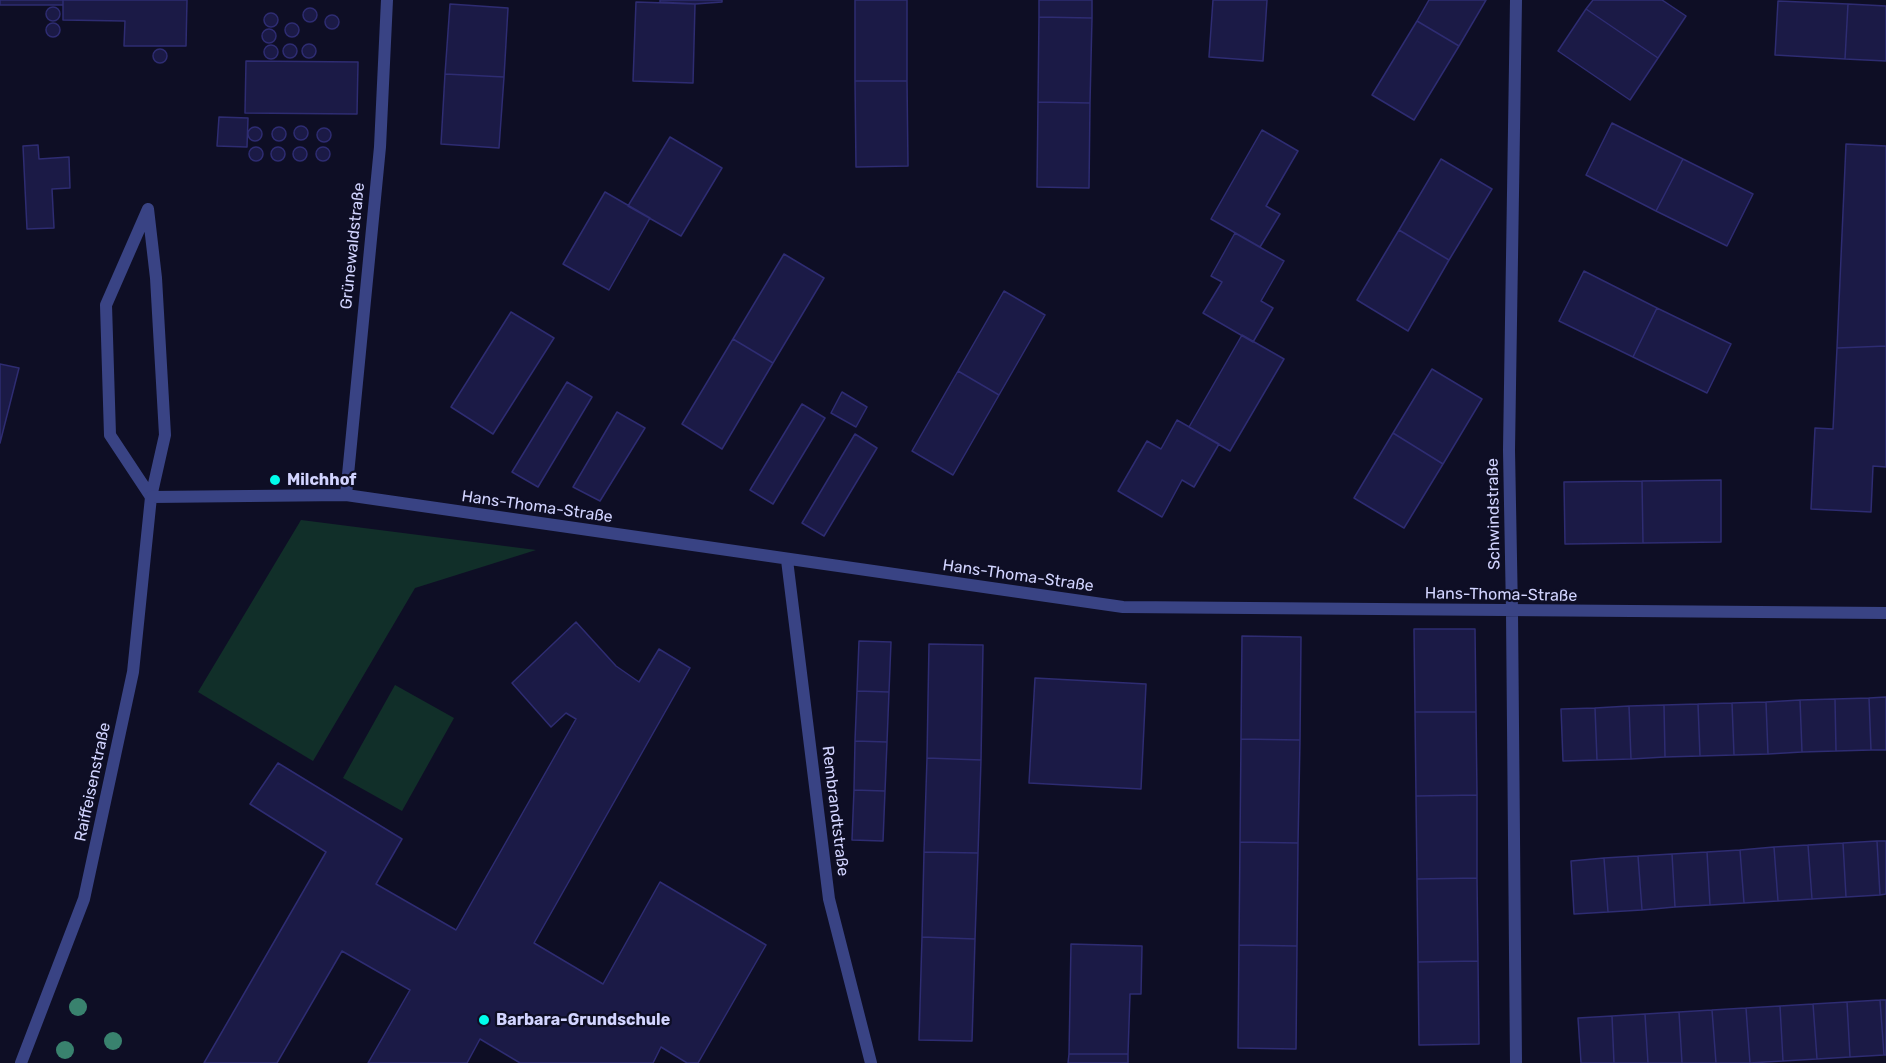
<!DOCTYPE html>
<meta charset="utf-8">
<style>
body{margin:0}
canvas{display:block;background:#0e0e25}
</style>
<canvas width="1886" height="1063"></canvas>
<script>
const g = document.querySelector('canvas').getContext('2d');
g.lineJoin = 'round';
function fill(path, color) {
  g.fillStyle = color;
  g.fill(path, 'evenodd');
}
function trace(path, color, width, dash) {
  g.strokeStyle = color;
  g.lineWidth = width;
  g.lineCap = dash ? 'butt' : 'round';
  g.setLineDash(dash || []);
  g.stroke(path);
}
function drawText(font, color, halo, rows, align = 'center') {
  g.font = font + ' Rubik,sans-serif';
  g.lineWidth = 4.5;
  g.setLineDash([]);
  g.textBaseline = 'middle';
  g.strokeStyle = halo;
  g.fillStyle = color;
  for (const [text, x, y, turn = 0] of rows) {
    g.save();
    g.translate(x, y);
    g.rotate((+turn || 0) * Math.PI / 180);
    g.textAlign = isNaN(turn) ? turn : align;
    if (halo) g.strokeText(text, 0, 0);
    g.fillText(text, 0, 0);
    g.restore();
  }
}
fill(new Path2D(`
 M301,520L536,550L415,588L313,761L198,692Z
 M395,685L454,718L402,811L343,778Z`), '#112f29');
const building = new Path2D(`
 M0,0H63V5H0Z
 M63,0H187L186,46H124L125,21L63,20Z
 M660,0H722V2L695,4L660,2Z
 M855,0H907V81H855Z
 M1039,0H1092V18L1039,17Z
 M1213,0H1267L1263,61L1209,57Z
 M1429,0H1486L1459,46L1417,21Z
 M1593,0H1662L1686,16L1658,58L1586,9Z
 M1778,1L1848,4L1845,59L1775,55Z
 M636,2L695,4L693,83L633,81Z
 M450,4L508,8L504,77L445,74Z
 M1848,4L1886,6V61L1845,59Z
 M46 14a7 7 0 1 1 14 0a7 7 0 1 1-14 0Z
 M303 15a7 7 0 1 1 14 0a7 7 0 1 1-14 0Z
 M1586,9L1658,58L1630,100L1558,51Z
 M264 20a7 7 0 1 1 14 0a7 7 0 1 1-14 0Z
 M325 22a7 7 0 1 1 14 0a7 7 0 1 1-14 0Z
 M1039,17L1092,18L1090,103L1038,102Z
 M1417,21L1459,46L1414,120L1372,95Z
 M285 30a7 7 0 1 1 14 0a7 7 0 1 1-14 0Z
 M46 30a7 7 0 1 1 14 0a7 7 0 1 1-14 0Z
 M262 36a7 7 0 1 1 14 0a7 7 0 1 1-14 0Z
 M302 51a7 7 0 1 1 14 0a7 7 0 1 1-14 0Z
 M283 51a7 7 0 1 1 14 0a7 7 0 1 1-14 0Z
 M264 52a7 7 0 1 1 14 0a7 7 0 1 1-14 0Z
 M153 56a7 7 0 1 1 14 0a7 7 0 1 1-14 0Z
 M246,61L358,62L357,114L245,113Z
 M445,74L504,77L499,148L441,144Z
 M855,81H907L908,166L856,167Z
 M1038,102L1090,103L1089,188L1037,187Z
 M219,117L248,118L247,147L217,146Z
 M1612,123L1683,159L1656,211L1586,175Z
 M294 133a7 7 0 1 1 14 0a7 7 0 1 1-14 0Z
 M272 134a7 7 0 1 1 14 0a7 7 0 1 1-14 0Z
 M248 134a7 7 0 1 1 14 0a7 7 0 1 1-14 0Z
 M317 135a7 7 0 1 1 14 0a7 7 0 1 1-14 0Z
 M1262,130L1298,151L1266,206L1280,214L1260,247L1211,219Z
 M670,137L722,168L681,236L628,206Z
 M1846,144L1886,146V346L1837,348Z
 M38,145L39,159L69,157L70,188L52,189L54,228L27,229L23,146Z
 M293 154a7 7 0 1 1 14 0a7 7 0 1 1-14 0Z
 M249 154a7 7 0 1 1 14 0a7 7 0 1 1-14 0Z
 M316 154a7 7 0 1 1 14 0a7 7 0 1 1-14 0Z
 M271 154a7 7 0 1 1 14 0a7 7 0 1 1-14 0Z
 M1441,159L1492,189L1449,260L1399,230Z
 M1683,159L1753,194L1727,246L1656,211Z
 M605,192L650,218L609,290L563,264Z
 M1399,230L1449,260L1408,331L1357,300Z
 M1235,233L1284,261L1261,301L1273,308L1253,342L1203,313L1222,282L1211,276Z
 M784,254L824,278L773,363L733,339Z
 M1584,271L1657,308L1633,357L1559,321Z
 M1004,291L1045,315L999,395L958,371Z
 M1657,308L1731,344L1707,393L1633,357Z
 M511,312L554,338L493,434L451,407Z
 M1242,335L1284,359L1230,451L1189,427Z
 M733,339L773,363L722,449L682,424Z
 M1886,346V467L1873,466L1871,512L1811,509L1815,428L1833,429L1837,348Z
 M0,364L19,368L0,443Z
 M1432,369L1482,399L1443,464L1393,433Z
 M958,371L999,395L953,475L912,451Z
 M567,382L592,397L538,487L512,472Z
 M842,392L867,407L856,427L831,413Z
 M802,404L825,418L773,504L750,490Z
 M617,412L645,428L600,501L573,487Z
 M1177,420L1219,444L1194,487L1182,480L1162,517L1118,491L1147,441L1161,449Z
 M1393,433L1443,464L1404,528L1354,498Z
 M855,434L877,448L824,536L802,523Z
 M1721,480V542L1643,543L1642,481Z
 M1642,481L1643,543L1565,544L1564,482Z
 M576,622L616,666L639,682L659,649L690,668L534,943L603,984L660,882L766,945L698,1063H687L661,1047L653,1063H520L480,1039L467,1063H368L410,990L342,951L277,1063H204L326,852L250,804L278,763L402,839L376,884L456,930L576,719L566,713L551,727L512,683Z
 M1414,629H1475L1476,712H1415Z
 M1242,636L1301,637L1300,740L1241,739Z
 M859,641L891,642L889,692L857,691Z
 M929,644L983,645L981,760L927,758Z
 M1035,678L1146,684L1141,789L1029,783Z
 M857,691L889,692L887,742L855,741Z
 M1886,697V750H1871L1869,698Z
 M1869,698L1871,750L1836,751L1835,699Z
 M1835,699L1836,751L1802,752L1800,700Z
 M1800,700L1802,752L1768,754L1766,702Z
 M1766,702L1768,754L1734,755L1732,703Z
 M1732,703L1734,755L1700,756L1698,704Z
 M1698,704L1700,756L1665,757L1664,705Z
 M1664,705L1665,757L1631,759L1629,706Z
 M1629,706L1631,759L1597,760L1595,708Z
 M1595,708L1597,760L1563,761L1561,709Z
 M1415,712H1476L1477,795L1416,796Z
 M1241,739L1300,740L1298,843L1240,842Z
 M855,741L887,742L885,791L854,790Z
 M927,758L981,760L978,853L924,852Z
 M854,790L885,791L883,841L852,840Z
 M1477,795V878L1417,879L1416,796Z
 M1877,841H1886V894L1880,895Z
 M1877,841L1880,895L1846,897L1843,843Z
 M1240,842L1298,843L1297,946L1239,945Z
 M1843,843L1846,897L1812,899L1808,845Z
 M1808,845L1812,899L1778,901L1774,847Z
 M1774,847L1778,901L1744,903L1740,850Z
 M1740,850L1744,903L1710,905L1707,852Z
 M924,852L978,853L975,939L922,937Z
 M1707,852L1710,905L1675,907L1672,854Z
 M1672,854L1675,907L1642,910L1638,856Z
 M1638,856L1642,910L1608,912L1604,858Z
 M1604,858L1608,912L1574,914L1571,861Z
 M1477,878L1478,961L1418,962L1417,879Z
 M922,937L975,939L972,1041L919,1040Z
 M1071,944L1142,946L1141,994H1130L1128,1054H1069Z
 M1239,945L1297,946L1296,1049L1238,1048Z
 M1478,961L1479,1044L1419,1045L1418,962Z
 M1880,1000H1886V1055H1884Z
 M1880,1000L1884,1055L1850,1057L1847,1002Z
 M1847,1002L1850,1057L1817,1059L1813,1004Z
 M1813,1004L1817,1059L1783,1061L1780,1006Z
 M1780,1006L1783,1061L1750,1063L1746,1008Z
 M1746,1008L1750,1063H1716L1712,1010Z
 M1712,1010L1716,1063H1682L1679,1012Z
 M1679,1012L1682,1063H1648L1645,1014Z
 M1645,1014L1648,1063H1614L1612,1016Z
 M1612,1016L1614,1063H1581L1578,1018Z
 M1069,1054H1128V1063H1068Z`);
fill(building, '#1b1a46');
trace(building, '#2e2c72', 1.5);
trace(new Path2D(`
 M148,209L106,305L110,435L151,497
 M148,209L156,278L165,435L151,497`), '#394384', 12);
trace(new Path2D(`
 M1516,0L1509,450L1512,612L1516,1063
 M346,495L380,147L387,0
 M787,560L829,899L871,1063
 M21,1063L84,899L133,672L151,497L346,495L1123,607L1886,613`), '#394384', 12);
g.fillStyle = '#39826e';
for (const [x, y] of [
 [78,1007],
 [113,1041],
 [65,1050]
]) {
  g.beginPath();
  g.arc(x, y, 9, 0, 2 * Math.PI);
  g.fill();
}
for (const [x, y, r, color] of [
 [275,480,6,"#00fdeb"],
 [484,1020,6,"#00fdeb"]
]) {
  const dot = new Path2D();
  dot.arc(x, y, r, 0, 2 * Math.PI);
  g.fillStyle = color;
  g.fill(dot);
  trace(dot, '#0e0e25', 2);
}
drawText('16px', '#d2d4ff', '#0e0e25', [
 ["Grünewaldstraße",353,246,-84],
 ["Hans-Thoma-Straße",537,507,8],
 ["Schwindstraße",1494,514,-91],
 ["Hans-Thoma-Straße",1018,576,8],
 ["Hans-Thoma-Straße",1501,595,1],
 ["Raiffeisenstraße",93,782,-78],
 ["Rembrandtstraße",835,811,83]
]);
drawText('bold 16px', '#d2d4ff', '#0e0e25', [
 ["Milchhof",287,480],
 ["Barbara-Grundschule",496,1020]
], 'left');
</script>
